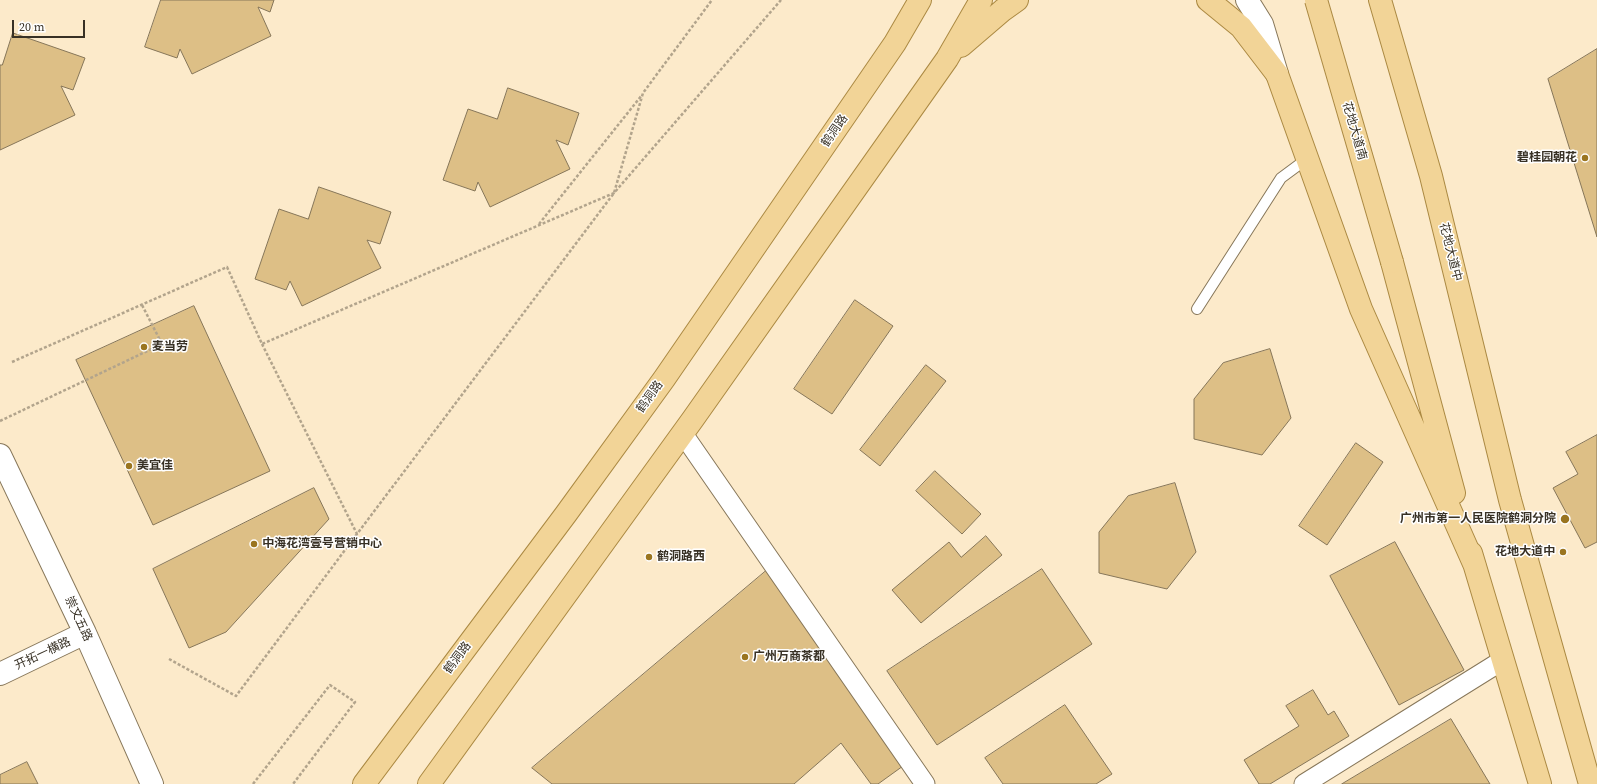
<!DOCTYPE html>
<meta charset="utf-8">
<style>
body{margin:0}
#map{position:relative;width:1597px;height:784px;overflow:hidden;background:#fceaca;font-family:"Source Serif 4",serif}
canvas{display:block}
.scale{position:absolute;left:12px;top:20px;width:73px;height:18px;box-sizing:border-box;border:2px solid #383125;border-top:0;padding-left:5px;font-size:12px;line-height:14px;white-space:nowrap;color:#383125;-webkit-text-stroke:3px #fff;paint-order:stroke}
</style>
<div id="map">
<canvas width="1597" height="784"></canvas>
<div class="scale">20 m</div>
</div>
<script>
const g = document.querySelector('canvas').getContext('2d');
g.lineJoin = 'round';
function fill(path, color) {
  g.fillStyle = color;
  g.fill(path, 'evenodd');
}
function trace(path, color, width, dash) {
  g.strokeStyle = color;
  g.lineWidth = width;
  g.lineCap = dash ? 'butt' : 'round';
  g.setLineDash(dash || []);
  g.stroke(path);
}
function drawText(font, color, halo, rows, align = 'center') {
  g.font = font + ' "Source Serif 4","Noto Sans SC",serif';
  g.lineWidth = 3;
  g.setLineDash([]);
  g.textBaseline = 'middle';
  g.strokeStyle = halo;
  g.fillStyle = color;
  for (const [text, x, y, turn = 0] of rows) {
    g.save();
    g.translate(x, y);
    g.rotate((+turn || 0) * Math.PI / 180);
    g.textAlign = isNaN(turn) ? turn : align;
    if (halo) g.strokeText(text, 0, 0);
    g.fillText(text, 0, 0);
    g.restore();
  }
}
const building = new Path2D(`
 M161,0H274L270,12L258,7L271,36L192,74L180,49L177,58L145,47Z
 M13,33L85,58L73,90L61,86L75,115L0,150V65H2Z
 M1597,49V237L1548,79Z
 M508,88L579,113L568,145L556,140L570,169L490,207L478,182L475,191L443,180L468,109L497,119Z
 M319,187L391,212L380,244L367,240L381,268L302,306L290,281L286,290L255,279L279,209L308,219Z
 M855,300L893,326L832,414L794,389Z
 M194,306L270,471L153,525L76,360Z
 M1270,349L1291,418L1262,455L1194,439V399L1223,363Z
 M926,365L946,381L880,466L860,450Z
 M1597,435V542L1585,548L1553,488L1578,474L1566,452Z
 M1356,443L1383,462L1327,545L1299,526Z
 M935,471L981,514L962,534L916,491Z
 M1175,483L1196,552L1167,589L1099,573V532L1128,496Z
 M314,488L329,519L226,632L189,648L153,569Z
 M986,536L1002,555L921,623L892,590L949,542L961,557Z
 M1395,542L1464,670L1399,705L1330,576Z
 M1042,569L1092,644L937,745L887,671Z
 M766,571L903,766L878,784H871L841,743L794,784H552L532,768Z
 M1313,690L1328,715L1334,711L1349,736L1270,784H1259L1244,760L1299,726L1286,706Z
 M1065,705L1112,774L1096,784H1003L985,758Z
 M1451,719L1490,784H1342Z
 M27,762L38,784H0V775Z`);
fill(building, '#ddbf86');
trace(building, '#867659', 1);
const service = new Path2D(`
 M1197,309L1281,178L1308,158`);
const minor = new Path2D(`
 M683,434L925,784
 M1304,784L1503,660`);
const tertiary = new Path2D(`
 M1247,0L1262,24L1277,74
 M0,455L85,633L152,784
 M0,674L85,633`);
const primary = new Path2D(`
 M1208,0L1241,27L1277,74L1361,309L1475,566
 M1380,0L1431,176L1510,500L1590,784
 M961,46L1003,10L1017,0
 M1392,262L1454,493
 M1471,553L1540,784
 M364,784L566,514L664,379L895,43L920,0
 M429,784L693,419L947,59L981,0`);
trace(service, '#87775a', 12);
trace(minor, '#87775a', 21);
trace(tertiary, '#87775a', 24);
trace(primary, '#ab8942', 24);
trace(new Path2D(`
 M539,224L642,95
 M262,344L357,534L614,193L643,93L712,0
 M12,362L227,267L262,344L614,193L781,0
 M0,421L162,344L142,305
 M169,659L236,696L357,534
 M253,784L330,685L355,702L293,784`), '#b2a48c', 2.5, [3, 2]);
trace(service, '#fff', 10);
trace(minor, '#fff', 19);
trace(tertiary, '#fff', 22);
trace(primary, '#f2d497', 22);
const primaryBridge = new Path2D(`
 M1316,0L1392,262`);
trace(primaryBridge, '#ab8942', 24, []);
trace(primaryBridge, '#f2d497', 22);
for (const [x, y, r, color] of [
 [1585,158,4,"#9a7520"],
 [144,347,4,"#9a7520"],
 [129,466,4,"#9a7520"],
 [1565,519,5,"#9a7520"],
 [254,544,4,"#9a7520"],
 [1563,552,4,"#9a7520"],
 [649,557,4,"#9a7520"],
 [745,657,4,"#9a7520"]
]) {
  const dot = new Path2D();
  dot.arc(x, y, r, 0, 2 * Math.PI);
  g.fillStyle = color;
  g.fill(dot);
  trace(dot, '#fff', 1.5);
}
drawText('12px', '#383125', '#fff', [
 ["鹤洞路",835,131,-55],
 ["花地大道南",1354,131,74],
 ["花地大道中",1450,252,76],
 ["鹤洞路",650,397,-54],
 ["崇文五路",78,619,65],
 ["开拓一横路",43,654,-25],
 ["鹤洞路",458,658,-53]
]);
drawText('bold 12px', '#383125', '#fff', [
 ["碧桂园朝花",1577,158,"right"],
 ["麦当劳",152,347],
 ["美宜佳",137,466],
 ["广州市第一人民医院鹤洞分院",1556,519,"right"],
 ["中海花湾壹号营销中心",262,544],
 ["花地大道中",1555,552,"right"],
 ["鹤洞路西",657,557],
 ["广州万商茶都",753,657]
], 'left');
</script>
